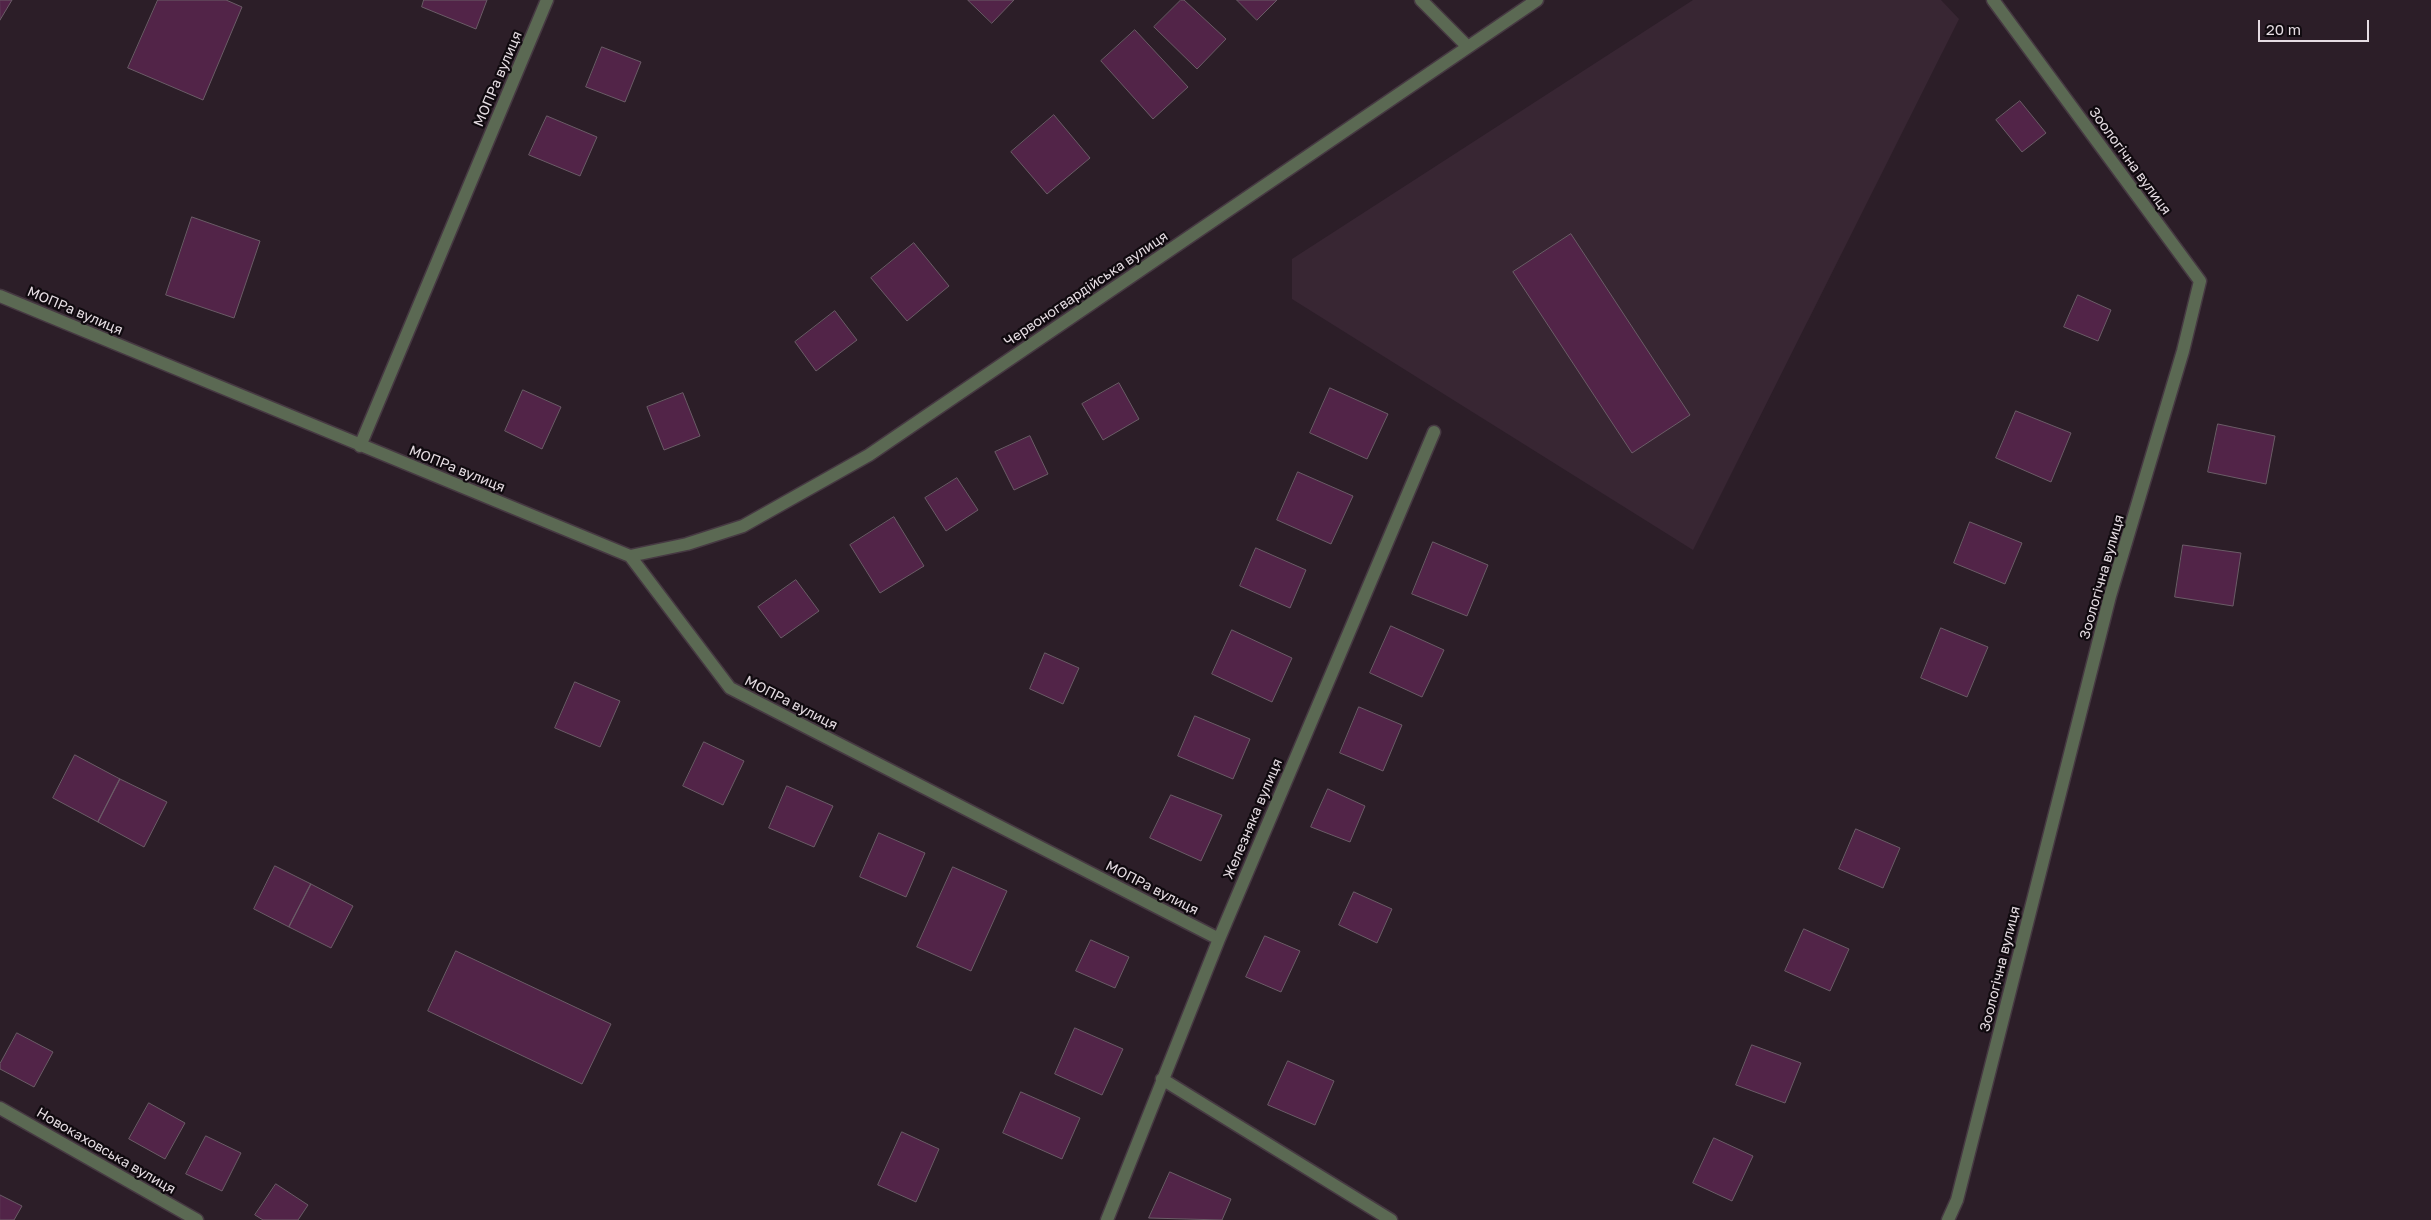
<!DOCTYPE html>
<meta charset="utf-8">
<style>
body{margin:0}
#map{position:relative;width:2431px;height:1220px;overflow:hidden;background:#2c1e28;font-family:"Golos Text",sans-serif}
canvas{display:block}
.scale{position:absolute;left:2258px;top:20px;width:111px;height:22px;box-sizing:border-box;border:2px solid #e6dde3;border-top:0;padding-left:6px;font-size:15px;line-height:18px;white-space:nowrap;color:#e6dde3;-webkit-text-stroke:4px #100a0f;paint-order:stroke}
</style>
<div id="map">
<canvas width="2431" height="1220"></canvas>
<div class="scale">20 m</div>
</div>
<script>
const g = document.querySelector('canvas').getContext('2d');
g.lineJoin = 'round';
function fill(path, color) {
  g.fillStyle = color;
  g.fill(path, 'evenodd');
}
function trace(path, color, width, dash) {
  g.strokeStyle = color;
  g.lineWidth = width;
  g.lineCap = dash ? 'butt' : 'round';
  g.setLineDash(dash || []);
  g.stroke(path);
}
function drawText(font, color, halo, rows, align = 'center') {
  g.font = font + ' "Golos Text",sans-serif';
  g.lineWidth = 4.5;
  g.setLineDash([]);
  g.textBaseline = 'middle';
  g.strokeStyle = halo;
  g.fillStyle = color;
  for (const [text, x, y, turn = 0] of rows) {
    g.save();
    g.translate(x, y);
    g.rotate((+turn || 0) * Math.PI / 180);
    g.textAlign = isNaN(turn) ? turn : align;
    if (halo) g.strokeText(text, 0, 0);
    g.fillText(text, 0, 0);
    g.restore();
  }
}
fill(new Path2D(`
 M1693,0H1941L1959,19L1693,550L1292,299V259Z`), '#382633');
const building = new Path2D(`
 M0,0H12L0,20Z
 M158,0H226L242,7L203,100L128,68Z
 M424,0H487L476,29L422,7Z
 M968,0H1014L992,23Z
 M1181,0H1184L1226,39L1197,69L1154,27Z
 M1237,0H1277L1257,20Z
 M1135,30L1188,87L1153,119L1101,61Z
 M602,47L641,62L625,102L586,87Z
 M2020,101L2046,133L2022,152L1996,120Z
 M1054,115L1090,158L1047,194L1011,152Z
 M547,116L597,137L580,176L529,155Z
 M192,217L260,241L234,318L166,295Z
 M1571,234L1690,415L1632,453L1513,272Z
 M914,243L949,286L907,321L871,278Z
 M2078,295L2111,310L2098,341L2064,327Z
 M835,311L857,340L816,371L795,342Z
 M1119,383L1139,419L1103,440L1082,404Z
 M1330,388L1388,414L1367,459L1310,433Z
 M523,390L561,407L542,449L505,431Z
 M683,393L700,436L664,450L647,407Z
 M2016,411L2071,433L2051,482L1996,458Z
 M2218,424L2275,436L2266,484L2208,472Z
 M1030,436L1048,474L1014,490L995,452Z
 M1298,472L1353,496L1331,544L1277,520Z
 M957,478L978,510L946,531L925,498Z
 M894,517L924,566L880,593L850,545Z
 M1970,522L2022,543L2005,584L1954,563Z
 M1433,542L1488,565L1467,616L1412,594Z
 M2183,545L2241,553L2233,606L2175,597Z
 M1256,548L1306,570L1290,608L1240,586Z
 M796,580L819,611L781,638L758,607Z
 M1391,626L1444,650L1422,697L1370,673Z
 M1941,628L1988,647L1967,697L1921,678Z
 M1232,630L1292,658L1272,702L1212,674Z
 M1045,653L1079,668L1063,704L1030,689Z
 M575,682L620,701L600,747L555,728Z
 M1359,707L1402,725L1383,771L1340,753Z
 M1195,716L1250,739L1233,779L1178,756Z
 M704,742L744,761L723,805L683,786Z
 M75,755L120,779L98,822L53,798Z
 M120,779L167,802L144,847L98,822Z
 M787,786L833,806L814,847L769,828Z
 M1328,789L1365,806L1350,842L1311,827Z
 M1171,795L1222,815L1201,861L1150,838Z
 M1856,829L1900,848L1883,888L1839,869Z
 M879,833L925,853L906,897L860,877Z
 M275,866L311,884L289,927L254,909Z
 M953,867L1007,891L971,971L917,947Z
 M311,884L353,906L331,948L289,927Z
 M1354,892L1392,909L1377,943L1339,925Z
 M1804,929L1849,949L1830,991L1785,971Z
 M1265,936L1300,951L1281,992L1246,977Z
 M1091,940L1129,957L1115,988L1076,971Z
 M456,951L611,1024L582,1084L428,1011Z
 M1075,1028L1123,1049L1102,1095L1055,1074Z
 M17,1033L53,1052L34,1087L0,1069V1064Z
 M1752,1045L1801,1063L1785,1103L1736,1085Z
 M1288,1061L1334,1081L1315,1125L1268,1105Z
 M1021,1092L1080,1118L1062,1159L1003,1133Z
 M149,1103L185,1123L165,1159L129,1139Z
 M902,1132L939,1149L916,1202L878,1185Z
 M206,1136L241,1153L222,1191L186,1174Z
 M1714,1138L1753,1156L1732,1201L1693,1183Z
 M1170,1172L1231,1199L1222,1220L1149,1218Z
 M276,1184L308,1205L298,1220H263L255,1215Z
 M0,1195L22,1206L14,1220H0Z`);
fill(building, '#522448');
trace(building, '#6b5c67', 1);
const minor = new Path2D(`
 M1421,0L1467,46
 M0,296L630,556L730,688L1219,939
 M360,446L547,0
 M630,556L687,544L743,526L869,455L1537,0
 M1162,1079L1391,1220
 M0,1108L197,1220
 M1107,1220L1219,939L1434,432
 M1948,1220L1957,1200L2110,596L2183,351L2200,281L1993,0`);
trace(minor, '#463942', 15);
trace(minor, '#5b6953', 12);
drawText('14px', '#e6dde3', '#100a0f', [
 ["МОПРа вулиця",498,79,-67],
 ["Зоологічна вулиця",2130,161,54],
 ["Червоногвардійська вулиця",1086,289,-34],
 ["МОПРа вулиця",75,311,23],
 ["МОПРа вулиця",457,469,22],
 ["Зоологічна вулиця",2102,577,-74],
 ["МОПРа вулиця",791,703,27],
 ["Железняка вулиця",1253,819,-67],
 ["МОПРа вулиця",1152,888,27],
 ["Зоологічна вулиця",2000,969,-76],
 ["Новокаховська вулиця",106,1151,30]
]);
</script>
